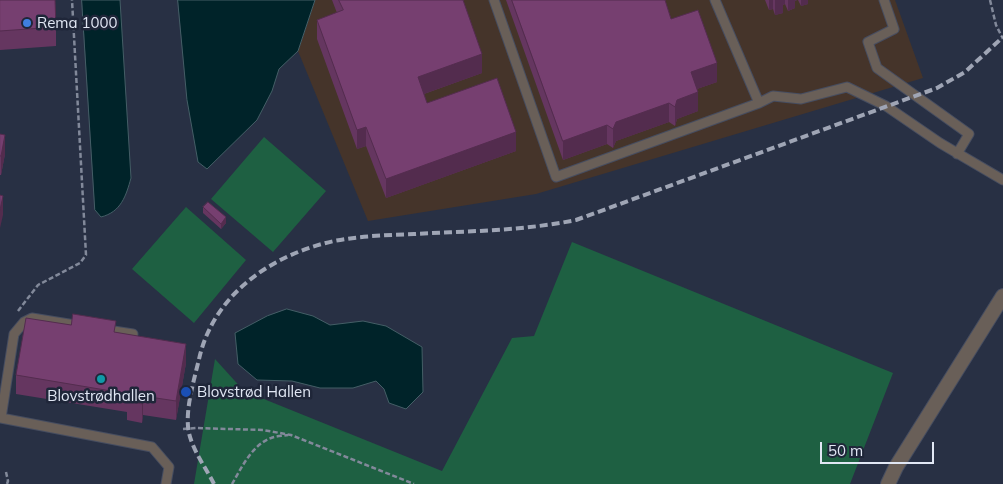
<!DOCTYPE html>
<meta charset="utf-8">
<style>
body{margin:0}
#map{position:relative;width:1003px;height:484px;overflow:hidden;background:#283044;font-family:Mulish,sans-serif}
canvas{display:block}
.scale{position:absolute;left:820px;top:442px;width:114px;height:22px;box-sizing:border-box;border:2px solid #e1e7f4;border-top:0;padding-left:6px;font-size:15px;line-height:18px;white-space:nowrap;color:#e1e7f4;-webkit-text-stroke:4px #1f2639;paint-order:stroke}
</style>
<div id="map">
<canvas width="1003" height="484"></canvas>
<div class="scale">50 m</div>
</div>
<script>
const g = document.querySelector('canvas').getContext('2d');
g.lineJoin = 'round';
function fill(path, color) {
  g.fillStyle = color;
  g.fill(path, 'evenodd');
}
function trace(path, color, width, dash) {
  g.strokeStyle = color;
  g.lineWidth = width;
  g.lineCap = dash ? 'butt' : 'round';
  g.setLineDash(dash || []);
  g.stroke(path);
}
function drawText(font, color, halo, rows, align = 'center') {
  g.font = font + ' Mulish,sans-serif';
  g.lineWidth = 5;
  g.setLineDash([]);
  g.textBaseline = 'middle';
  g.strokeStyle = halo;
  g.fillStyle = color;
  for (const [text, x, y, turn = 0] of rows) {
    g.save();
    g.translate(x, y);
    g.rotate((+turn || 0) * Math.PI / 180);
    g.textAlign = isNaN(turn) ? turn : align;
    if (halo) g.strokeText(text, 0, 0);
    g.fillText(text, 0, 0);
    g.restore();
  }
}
fill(new Path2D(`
 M315,0H895L923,78L536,194L368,221L298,51Z`), '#45342a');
fill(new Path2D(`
 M264,137L326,191L273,252L211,199Z
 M186,207L246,260L194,323L132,269Z
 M572,242L893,373L850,484H194L215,359L244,391L442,471L512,338L534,336Z`), '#1e6042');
const water = new Path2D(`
 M82,0H120L131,178C126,196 121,212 101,217L95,210Z
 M178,0H315L298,51L279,69L272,91L257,120L207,169L198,162L187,100Z
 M287,309L313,316L330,325L363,321L386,326L422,347L423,392L406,409L389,403L384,389L376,381L353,388H320L292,381L257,380L238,364L235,333L267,316Z`);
fill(water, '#002329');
trace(water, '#445e66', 1);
const service = new Path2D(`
 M494,0L556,177L759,103L773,96L801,99L847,87L886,106L940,143L1003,180
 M715,0L759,103
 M884,0L894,29L868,42L877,68L969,134L957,154
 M81,326L32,318L24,322L14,334L1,418L152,447L169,467L166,484
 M107,330L133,334`);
const minor = new Path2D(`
 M888,484L896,467L1003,296`);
trace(service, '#464d60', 11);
trace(minor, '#464d60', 16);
trace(new Path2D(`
 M990,0L996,25L1003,39
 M18,311L38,285L80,263L86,255L72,0
 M183,429L196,428L263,430L291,435L414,484
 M6,472L8,481L7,484
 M232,484C242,467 252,445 271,438C276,436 283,436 288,435`), '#82899a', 2.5, [5, 2.5]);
trace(service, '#695f58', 9);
trace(minor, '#695f58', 14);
trace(new Path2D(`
 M214,484C206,468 193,451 189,433C184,411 195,377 200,355C216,292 274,254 334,241C360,236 387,235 414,234C468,231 522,231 576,220L937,88L965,72L1003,37`), '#9fa5b5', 4, [8, 4]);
fill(new Path2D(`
 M0,0L56,27V46L0,50Z
 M332,0H463L482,73L424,94L427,103L516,151L386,198L366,146L357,149L317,39V20L337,13Z
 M506,0H665L671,19L717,82L697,89L698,111L677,119L675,126L669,122L616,141L613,148L607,144L563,160Z
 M765,0H797L795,1V8L788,11L785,4L783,5V13L775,15L773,9L769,10Z
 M798,0H808V4L801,6Z
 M0,134L5,154L1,175H0Z
 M203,207L226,223L221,229L203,213Z
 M116,333L186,363L176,420L143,415L142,423L127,420V412L16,394V375Z`), '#653660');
fill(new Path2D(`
 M769,0H773V9L769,10Z
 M775,0H785V4L783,5V13L775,15Z
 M788,0H797L795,1V8L788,11Z
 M801,0H808V4L801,6Z
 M482,54V73L418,96V77Z
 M717,63V82L691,91V72Z
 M698,92V111L677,119L675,126V107L677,100Z
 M669,103V122L616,141L613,148V129L616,122Z
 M607,125V144L563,160V141Z
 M366,127V146L357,149V130Z
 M516,132V151L386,198V179Z
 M5,135V154L1,175V156Z
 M3,196V215L0,228V210Z
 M226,217V223L221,229V224Z
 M186,344V363L176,420V401Z
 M143,396V415L142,423V404Z`), '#532c4e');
const building = new Path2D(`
 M0,0H55L56,27L0,31Z
 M339,0H463L482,54L418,77L427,103L497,78L516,132L386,179L366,127L357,130L317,20L343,10Z
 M512,0H665L671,19L698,10L717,63L691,72L698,92L677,100L675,107L669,103L616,122L613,129L607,125L563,141Z
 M0,134L5,135L1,156H0Z
 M0,195L3,196L0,210Z
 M208,202L226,217L221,224L203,207Z
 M73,314L116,321L114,332L186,344L176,401L143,396L142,404L127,401L129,394L16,375L26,318L71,325Z`);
fill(building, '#763f70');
trace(building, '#532c4e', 1);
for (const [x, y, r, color] of [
 [27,23,5,"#3f7fe0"],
 [101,379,5,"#0f9aa8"],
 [186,392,6,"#1a4fb4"]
]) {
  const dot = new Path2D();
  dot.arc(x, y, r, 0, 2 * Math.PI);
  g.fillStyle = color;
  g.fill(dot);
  trace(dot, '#1f2639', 2);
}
drawText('15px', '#e1e7f4', '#1f2639', [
 ["Rema 1000",37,23],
 ["Blovstrød Hallen",197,392],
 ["Blovstrødhallen",101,396,"center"]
], 'left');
</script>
